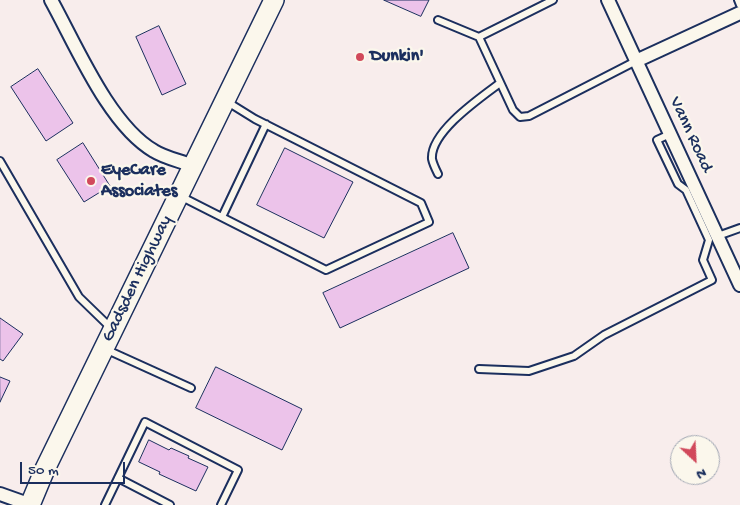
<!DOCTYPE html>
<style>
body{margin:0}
#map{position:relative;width:740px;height:505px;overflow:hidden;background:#f8edec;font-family:"Gochi Hand",sans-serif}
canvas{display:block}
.north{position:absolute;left:670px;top:435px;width:50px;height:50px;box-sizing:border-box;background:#fbf7ec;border:1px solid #a1a7b3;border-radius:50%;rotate:155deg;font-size:14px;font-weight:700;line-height:20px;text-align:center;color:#1b2f5e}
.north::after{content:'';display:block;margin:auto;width:18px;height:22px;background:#d1495b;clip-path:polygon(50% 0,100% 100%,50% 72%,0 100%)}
.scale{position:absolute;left:20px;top:462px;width:105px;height:22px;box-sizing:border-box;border:2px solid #1b2f5e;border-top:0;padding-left:6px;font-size:15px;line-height:18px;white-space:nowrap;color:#1b2f5e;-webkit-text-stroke:4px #fbf7ec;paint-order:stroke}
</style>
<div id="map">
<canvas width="740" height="505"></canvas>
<div class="north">N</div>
<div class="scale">50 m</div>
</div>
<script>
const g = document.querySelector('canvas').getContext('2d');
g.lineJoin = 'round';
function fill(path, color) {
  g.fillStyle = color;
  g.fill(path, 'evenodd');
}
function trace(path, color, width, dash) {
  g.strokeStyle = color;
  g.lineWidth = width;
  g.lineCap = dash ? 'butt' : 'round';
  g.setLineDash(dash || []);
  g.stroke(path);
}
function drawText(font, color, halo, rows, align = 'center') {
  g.font = font + ' "Gochi Hand",sans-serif';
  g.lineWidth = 4.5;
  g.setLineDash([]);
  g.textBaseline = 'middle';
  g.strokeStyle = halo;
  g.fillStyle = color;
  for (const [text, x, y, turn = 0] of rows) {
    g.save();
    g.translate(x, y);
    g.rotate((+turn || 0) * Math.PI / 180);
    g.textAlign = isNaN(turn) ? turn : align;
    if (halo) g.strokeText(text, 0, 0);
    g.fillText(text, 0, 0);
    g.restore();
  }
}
const building = new Path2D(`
 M384,0H429L421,16Z
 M159,26L186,84L162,95L136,37Z
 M38,69L73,123L46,141L11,87Z
 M83,143L110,186L84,202L57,160Z
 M285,148L353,182L324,238L257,205Z
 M453,233L469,268L340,328L323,293Z
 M0,318L23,334L3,361L0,359Z
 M216,367L302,409L282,450L196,408Z
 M0,377L10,381L0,402Z
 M149,440L169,450L171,448L189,456L188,458L208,467L196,491L159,474L160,472L139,462Z`);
fill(building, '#ecc3ea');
trace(building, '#1b2f5e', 1);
const lane = new Path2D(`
 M738,0L740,5
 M438,20L479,37L513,110L520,117L529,116L636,61
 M479,37L553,0
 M0,161L79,297L112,329
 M438,174C436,170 433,164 432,159C430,132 480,98 500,83
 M180,196L326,270L429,222L421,203L255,119L226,101
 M222,217L266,124
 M715,237L740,228
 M105,349L191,388
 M479,369L529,371L574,356L604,335L712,280L703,260L709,240L686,190L678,184L657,140L670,134
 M118,478L170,505
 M105,505L145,422L238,470L221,505`);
const street = new Path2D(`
 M51,0C76,45 109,125 154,151C165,158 181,161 193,166
 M608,0L740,285
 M636,61L740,13
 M0,494L31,505`);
const primary = new Path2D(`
 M30,505L45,469L274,0`);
trace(lane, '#1b2f5e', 10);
trace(street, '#1b2f5e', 16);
trace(primary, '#1b2f5e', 22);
trace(lane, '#fbf7ec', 6);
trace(street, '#fbf7ec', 12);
trace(primary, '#fbf7ec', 19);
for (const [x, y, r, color] of [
 [360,57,5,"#d1495b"],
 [91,181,5,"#d1495b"]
]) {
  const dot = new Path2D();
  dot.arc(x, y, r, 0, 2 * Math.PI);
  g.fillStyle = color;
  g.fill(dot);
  trace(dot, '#fbf7ec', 2);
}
drawText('bold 18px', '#1b2f5e', '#fbf7ec', [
 ["Dunkin'",370,57],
 ["EyeCare",101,171],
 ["Associates",101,192]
], 'left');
drawText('18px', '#1b2f5e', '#fbf7ec', [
 ["Vann Road",690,135,65],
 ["Gadsden Highway",138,279,-64]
]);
</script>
